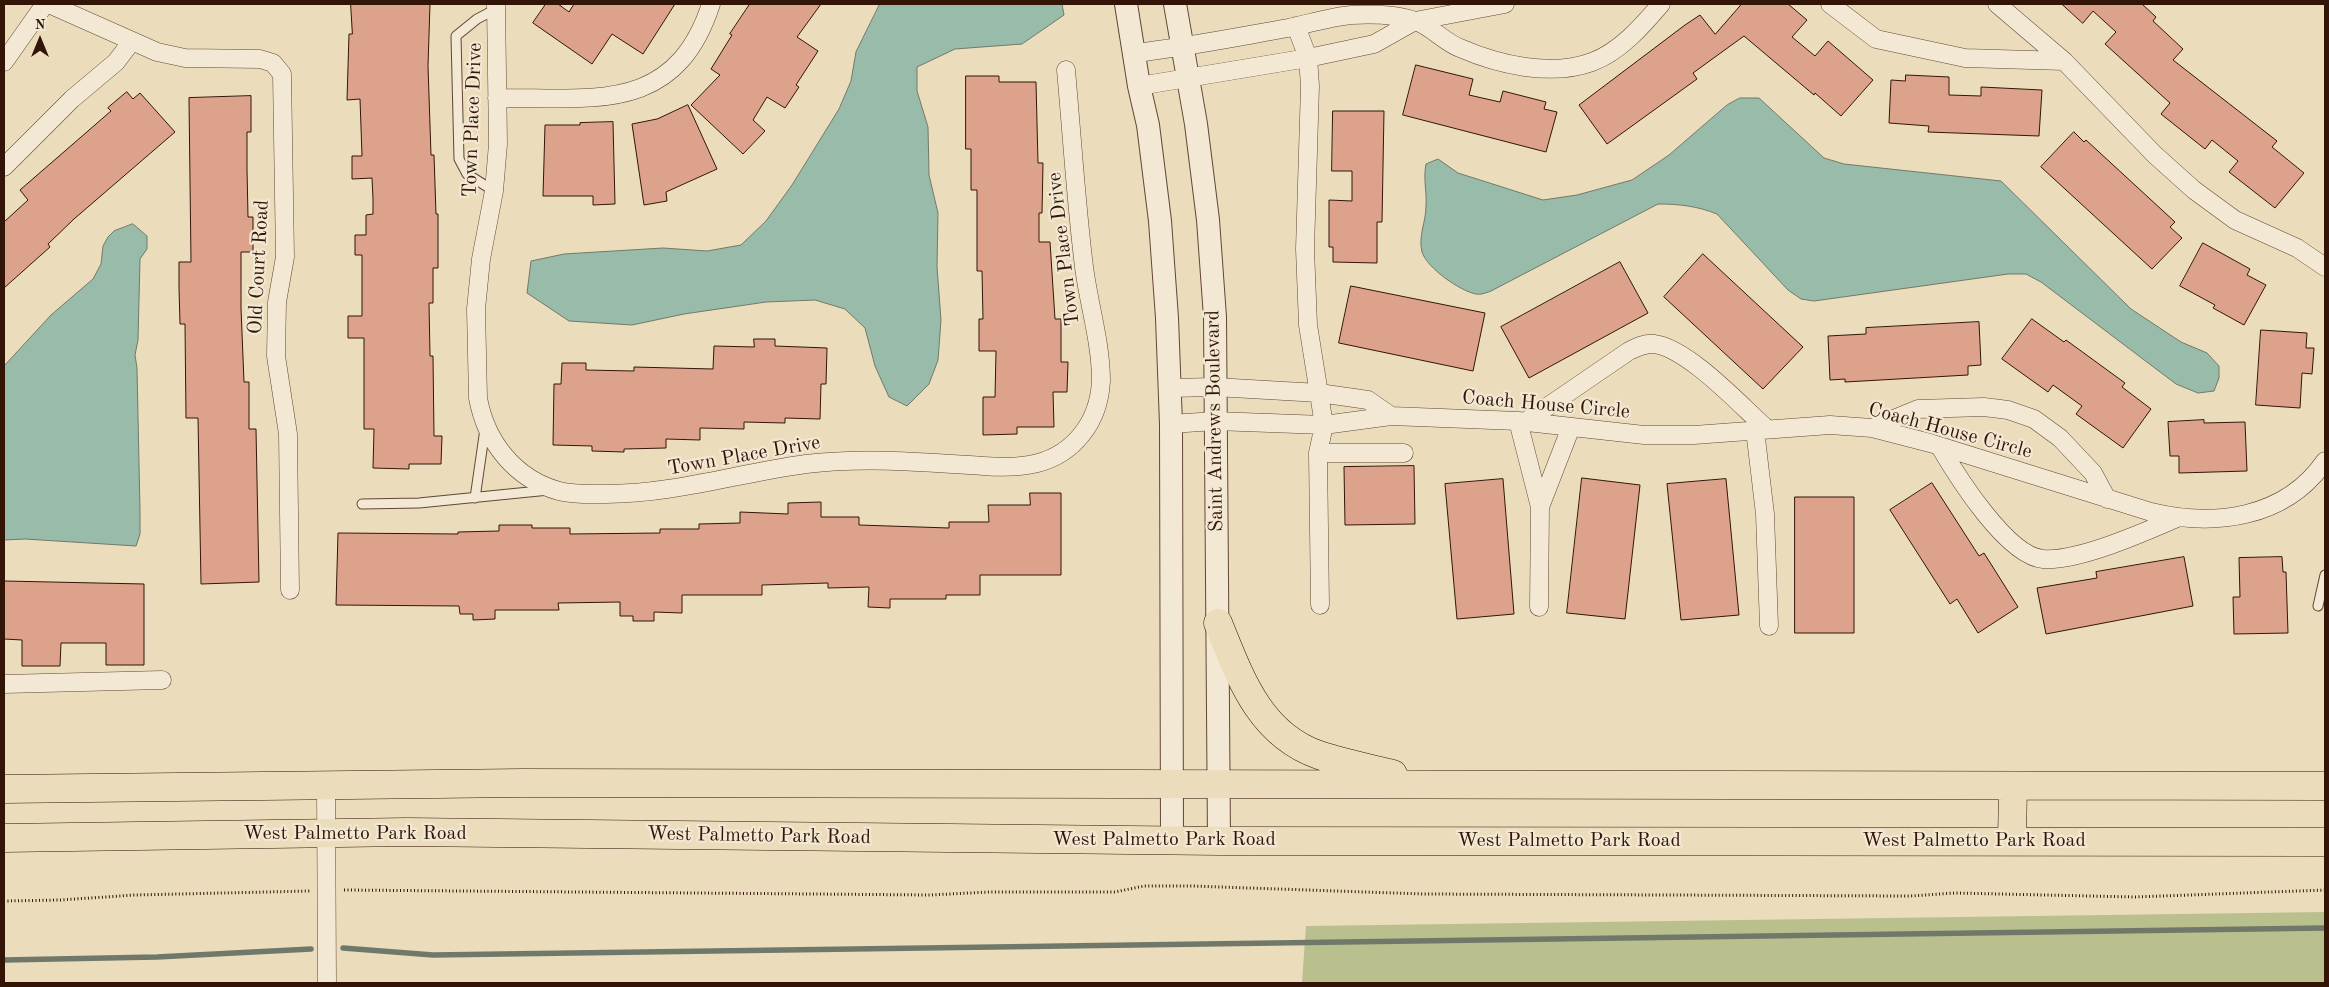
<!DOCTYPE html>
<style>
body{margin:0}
#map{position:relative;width:2329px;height:987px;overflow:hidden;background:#ebdcbb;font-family:"Old Standard TT",serif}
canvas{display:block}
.frame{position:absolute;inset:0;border:5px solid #331508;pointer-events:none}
.north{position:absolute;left:15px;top:15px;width:50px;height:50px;-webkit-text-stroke:4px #f2e8d3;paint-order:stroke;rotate:0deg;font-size:14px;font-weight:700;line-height:20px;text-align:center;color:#331508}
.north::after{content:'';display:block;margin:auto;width:18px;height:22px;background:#331508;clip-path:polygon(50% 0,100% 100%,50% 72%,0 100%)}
</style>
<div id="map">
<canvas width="2329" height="987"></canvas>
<div class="frame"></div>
<div class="north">N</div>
</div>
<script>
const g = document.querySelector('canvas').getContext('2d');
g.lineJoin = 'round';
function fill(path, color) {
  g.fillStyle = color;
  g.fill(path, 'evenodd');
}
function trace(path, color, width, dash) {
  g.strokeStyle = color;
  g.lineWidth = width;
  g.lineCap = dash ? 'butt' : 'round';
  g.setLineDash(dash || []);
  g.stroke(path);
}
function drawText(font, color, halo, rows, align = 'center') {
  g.font = font + ' "Old Standard TT",serif';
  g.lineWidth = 4.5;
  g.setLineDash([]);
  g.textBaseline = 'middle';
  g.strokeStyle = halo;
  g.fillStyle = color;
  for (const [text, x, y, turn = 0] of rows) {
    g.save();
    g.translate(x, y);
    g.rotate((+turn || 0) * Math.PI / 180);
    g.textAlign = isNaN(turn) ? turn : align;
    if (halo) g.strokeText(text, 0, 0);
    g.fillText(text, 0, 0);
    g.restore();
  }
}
fill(new Path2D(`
 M2325,912V983H1302L1306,926Z`), '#b9c08e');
const water = new Path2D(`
 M880,4H1062L1064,15L1022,44L955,49L917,67V91L928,127L929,175L938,213L937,267L941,320L938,360L929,384L907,406L889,397L875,366L865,328L845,309L815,300L766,302L684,314L632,325L569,321L527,293L531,261L564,254L663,248L707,251L741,245L766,221L792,185L839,109L851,81L856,52Z
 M1740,98H1759L1824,158L1844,164L2001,181L2131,309L2181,342L2207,353L2219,366V378L2214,391L2198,393L2176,384L2041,282L2026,274H2008L1814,301L1801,299L1788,290L1717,214C1697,206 1679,204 1658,204L1491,291C1486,293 1480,295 1476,294C1460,291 1427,268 1422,252C1418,236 1426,222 1426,206C1427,191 1423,179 1426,164L1438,159L1458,173L1543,200L1577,195L1632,180L1669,155L1727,105Z
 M133,224L147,236V249L140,259L138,340L135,355L137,368L140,512V534L136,546L25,539L4,540V366L51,315L93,279L101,264L103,246L108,237L114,231Z`);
fill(water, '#99bcaa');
trace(water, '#707969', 1);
trace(new Path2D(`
 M343,948L433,955L2325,928
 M4,960L157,957L311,949`), '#707969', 5.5);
const building = new Path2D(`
 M351,4H430L428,66L431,155H434L436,214H438V268H433V303H429L430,356H433L434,436H442L441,464H409V469L373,468L374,429H364V338H348V316H362V255H355V235H366V215L373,214V199L372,178L352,179V156H362L360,99L347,100L349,34H352Z
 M546,4H558L569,12L574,4H675L643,54L612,34L592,64L533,23Z
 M750,4H821L797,37L818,51L796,85L799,87L785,108L767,97L753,120L765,131L743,154L691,105L720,75L711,69L732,35L730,34Z
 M1742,4H1788L1807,20L1792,37L1815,56L1828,41L1873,80L1841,116L1815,93L1814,95L1744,36L1693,73L1697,79L1607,144L1579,105L1685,25L1700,15L1715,34Z
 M2062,4H2142L2156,17L2153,21L2183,49L2173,60L2277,141L2272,147L2304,173L2275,208L2229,172L2238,161L2212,140L2205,149L2161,114L2170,103L2105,44L2116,32L2093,11L2083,23Z
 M1416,65L1473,79L1469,95L1500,102L1503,91L1546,102L1544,109L1557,112L1546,152L1403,115Z
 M1906,75L1949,77V95L1981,96V87L2042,90L2039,136L1928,132L1929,126L1889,123L1891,80L1905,81Z
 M966,76H999V82H1036L1038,163H1043L1042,213H1039V242H1050L1055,319H1061V362H1068L1067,392H1053L1054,427H1017V434L983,435V397H995L996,351H979V319H983L982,271H977V190H971V149H966Z
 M127,92L133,99L140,93L175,132L74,219L48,244L50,247L4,288V222L28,200L20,190L111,111L108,108Z
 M251,96V132H247V169L248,217H253V252H241V308L244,382H249V429H256L259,582L201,584L198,418H186L185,324H180L179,288V262H191L189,98Z
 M688,105L717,169L666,192L667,201L644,205L632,124L657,119Z
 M1333,111H1384L1382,222H1377V263L1333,262V247H1329V200L1352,201V171H1332Z
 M613,122L615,204L593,205V196H543L545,125H580V123Z
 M2074,132L2084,142L2086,140L2175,222L2170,227L2182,238L2152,269L2041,167Z
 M2203,243L2250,269L2247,275L2266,285L2244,325L2213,308L2215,305L2180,286Z
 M1703,254L1803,347L1763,389L1664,297Z
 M1620,262L1648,313L1529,378L1501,327Z
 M1351,286L1485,313L1473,371L1339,343Z
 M2032,319L2064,342L2066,340L2125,383L2122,387L2151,409L2123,448L2076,414L2082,406L2053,385L2048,392L2002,359Z
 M1979,322L1981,365L1968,366V375L1845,382V379L1830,380L1828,336L1866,334V328Z
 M2261,330L2307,333L2306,348H2314L2312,374L2302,373L2300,408L2256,405Z
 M754,339H775V346L827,348L826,384H821L820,419L785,418V423L744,422V429L700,428V440L666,439V448L624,449V452L592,451V446L553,445L554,384H561L562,363H586V370L634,371V367L713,369L714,346L754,347Z
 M2204,420V423L2245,422L2247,471L2179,473V456H2170L2168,422Z
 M1414,466L1415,524L1345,525L1344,467Z
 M1582,478L1640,485L1625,619L1567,613Z
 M1503,479L1514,614L1457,619L1445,484Z
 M1726,479L1739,615L1681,620L1667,484Z
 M1932,483L1979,556L1984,553L2018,607L1978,633L1957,599L1950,604L1890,510Z
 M1030,493H1061V575H980V595H946V599H890V608L868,607L869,587L828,588V583L762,585V595H682V613L654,612V621H633V616H620V602L558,603L559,610H495V619L473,620V614H460L459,606L336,605L338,533L458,534V532L499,531V525H532V528H570V534L660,533V529H699V524L740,523V512L788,514V503L821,502V517H859V525L949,528V522H989L988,505H1030Z
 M1795,497H1854V633H1795Z
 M2184,557L2193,606L2046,634L2037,588L2097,578L2096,572Z
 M2282,557L2283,572H2286L2288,633L2234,634L2233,597H2240L2239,558Z
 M4,581L144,584V665H106V643H61L60,666H22V640L4,639Z`);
fill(building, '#dda28b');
trace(building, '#331508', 1);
const service = new Path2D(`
 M494,191L467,174L459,159L456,36L477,19L496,9
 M475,498L485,429
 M362,504L419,503L549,490
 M2318,606L2325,575`);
const minor = new Path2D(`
 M49,4L157,52L185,58L260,59L273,63L282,74L285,257L277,302L276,356L288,434L290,590
 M496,4L498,144L494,191L481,259L476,309L478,398C486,442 515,479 559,491C574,495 590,494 606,494C674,494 739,473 806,464C865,457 924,462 983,466C1021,469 1057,466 1082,434C1094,419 1100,400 1101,381C1101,343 1089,305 1084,267C1076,202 1072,136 1066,70
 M1830,4L1876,39L1965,58L2064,61
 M1997,4L2064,61L2155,155L2194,190L2235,220L2297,248L2325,267
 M1296,26L1308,58L1310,86L1305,249L1308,325L1324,425L1318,453L1320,605
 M1135,53C1187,47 1237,37 1288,28C1308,24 1330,17 1351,15C1370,14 1396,14 1415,21C1431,26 1444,42 1460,48C1499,65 1551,77 1592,62C1620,52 1643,25 1661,4
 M4,62L45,4
 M1139,86L1308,58L1374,44L1415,21L1505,4
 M497,98C593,97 675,115 711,4
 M4,167L72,99L116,62L132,41
 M1169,388L1215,387L1319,393L1368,400L1391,416
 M1518,421L1540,507L1539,607
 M1525,422L1629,351C1637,347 1645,343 1654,344C1688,348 1741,406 1767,429
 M1171,424L1215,421L1324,425L1391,416L1518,421L1644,435H1694L1830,425L1872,428L1930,443L2151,512C2214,527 2285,519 2325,461
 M1872,428L1918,409L1984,407L2008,410L2034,419L2060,438L2093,473L2107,499
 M1755,430L1765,514L1769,626
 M1940,447C1957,476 2007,556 2043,559C2077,562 2145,532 2177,518
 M1318,453H1404
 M1540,507L1571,427
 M4,684L162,680
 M326,784L327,983`);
const tertiary = new Path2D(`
 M1126,4L1139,86L1148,125L1160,221L1167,318L1171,424L1172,841
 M1175,4L1196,124L1208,220L1215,317L1219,841`);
const primary = new Path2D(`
 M1218,623C1240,677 1259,734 1319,755C1343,763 1368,768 1393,774
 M4,789L522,783L2325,786
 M4,838L407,832L1219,841L2325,842
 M2012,841L2013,786`);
trace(service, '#614735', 11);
trace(minor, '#614735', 19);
trace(tertiary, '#614735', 24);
trace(primary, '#331508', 29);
trace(new Path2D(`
 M344,890L930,895L989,892H1115L1144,886H1192L1423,894L1910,896L1955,893L2135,897L2325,890
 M4,901L60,900L135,895L310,891`), '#331508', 3, [1, 2.5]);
trace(service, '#f2e8d3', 9);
trace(minor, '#f2e8d3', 18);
trace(tertiary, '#f2e8d3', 22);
trace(primary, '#ebdcbb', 28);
drawText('20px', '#331508', '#f2e8d3', [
 ["Town Place Drive",473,120,-88],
 ["Town Place Drive",1064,249,-97],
 ["Old Court Road",259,267,-87],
 ["Coach House Circle",1546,405,5],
 ["Saint Andrews Boulevard",1215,421,-91],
 ["Coach House Circle",1950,431,15],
 ["Town Place Drive",744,456,-10],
 ["West Palmetto Park Road",355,834],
 ["West Palmetto Park Road",759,836,1],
 ["West Palmetto Park Road",1164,840],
 ["West Palmetto Park Road",1569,841],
 ["West Palmetto Park Road",1974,841]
]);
</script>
